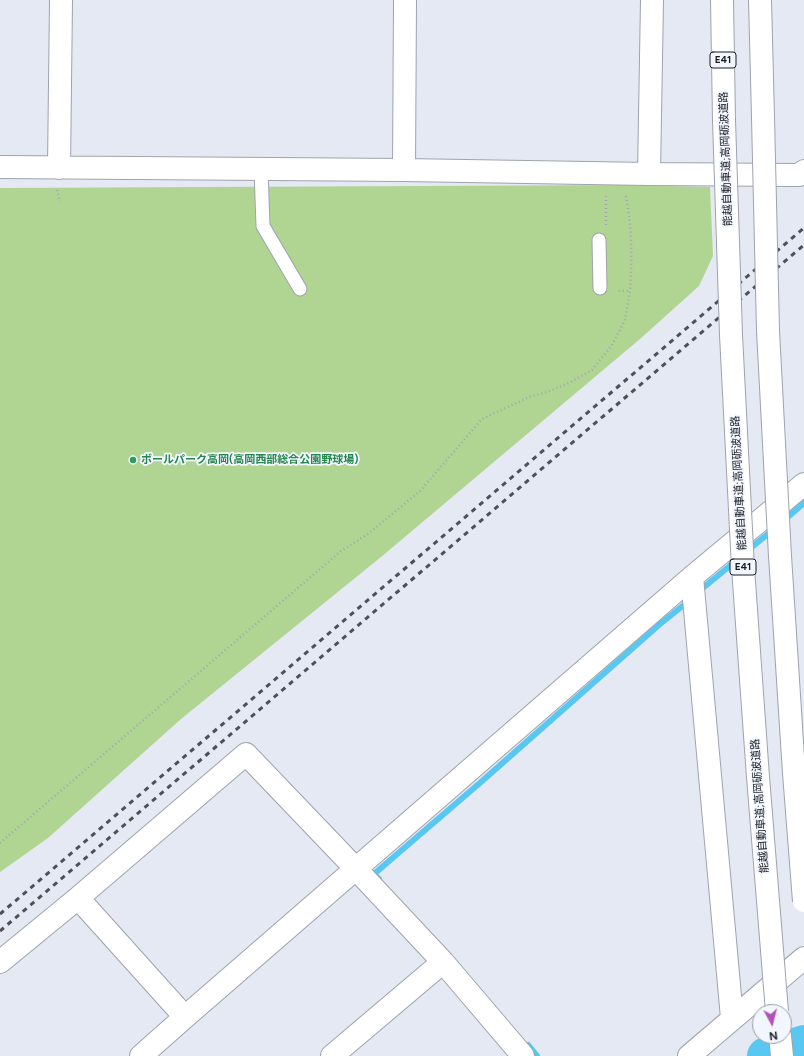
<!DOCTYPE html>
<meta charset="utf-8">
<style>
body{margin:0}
#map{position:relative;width:804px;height:1056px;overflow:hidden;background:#e4e9f4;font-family:Figtree,sans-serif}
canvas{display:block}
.north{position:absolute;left:752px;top:1004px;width:40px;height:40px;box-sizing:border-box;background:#f2f6ff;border:1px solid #9b9ea5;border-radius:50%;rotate:173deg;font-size:11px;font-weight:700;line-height:16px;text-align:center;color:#191b1f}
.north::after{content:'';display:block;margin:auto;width:14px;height:18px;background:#b351b8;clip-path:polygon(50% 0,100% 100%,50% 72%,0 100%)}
</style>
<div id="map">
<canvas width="804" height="1056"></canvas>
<div class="north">N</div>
</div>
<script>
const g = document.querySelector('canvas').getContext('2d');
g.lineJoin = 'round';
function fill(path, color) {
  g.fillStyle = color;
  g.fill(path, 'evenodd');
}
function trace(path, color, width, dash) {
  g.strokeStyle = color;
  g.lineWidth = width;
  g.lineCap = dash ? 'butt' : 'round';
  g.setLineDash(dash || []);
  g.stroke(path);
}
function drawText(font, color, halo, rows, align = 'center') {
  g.font = font + ' Figtree,"Noto Sans JP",sans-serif';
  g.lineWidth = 3.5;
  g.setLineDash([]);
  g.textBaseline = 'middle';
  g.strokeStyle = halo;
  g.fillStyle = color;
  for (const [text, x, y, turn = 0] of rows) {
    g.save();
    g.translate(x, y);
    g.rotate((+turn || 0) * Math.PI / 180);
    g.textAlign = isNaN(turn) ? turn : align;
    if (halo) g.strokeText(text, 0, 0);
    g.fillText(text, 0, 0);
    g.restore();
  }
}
fill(new Path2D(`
 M629,185L710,187L713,256L699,286L640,339L381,557L181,719L48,838L0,872V188Z`), '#b0d593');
trace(new Path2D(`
 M782,522L804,503
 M747,551L774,529
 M698,592L737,560
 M379,879L374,874L481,782L660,624L690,600
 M528,1045L537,1056`), '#58c8f3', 6);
trace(new Path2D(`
 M766,1056L804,1044`), '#58c8f3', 38);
const service = new Path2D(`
 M261,169L263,226L300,289
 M599,240L600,288`);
const minor = new Path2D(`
 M0,167L404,170L649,174L799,175L804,171
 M59,168L61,0
 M404,170L405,0
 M649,174L652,0
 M692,577L732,1018
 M78,898L185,1017
 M0,962L78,898L246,754L356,869L443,962L523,1056
 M141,1056L185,1017L692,577L804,484
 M332,1056L443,962
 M689,1056L804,958`);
const motorway = new Path2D(`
 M722,0L724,120
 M760,0L763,117
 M780,1036L782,1056`);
trace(service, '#9ea3ac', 15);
trace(minor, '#9ea3ac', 24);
trace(motorway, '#9ea3ac', 24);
trace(new Path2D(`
 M57,190L60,202
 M626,196C632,227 632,259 630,291
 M606,225V194
 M0,843L341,551L368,534L420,491L482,419L529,397L547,392L569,383L592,370L612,345L625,320L630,291H617`), '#a2a6ae', 2.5, [1, 3]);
trace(service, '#fff', 13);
trace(minor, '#fff', 22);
trace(motorway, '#fff', 22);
trace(new Path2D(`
 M0,914L804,228
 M0,931L804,245`), '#4d5055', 3, [5, 5]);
const motorwayBridge = new Path2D(`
 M763,117L768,331L780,556L794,773L804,901
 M724,120L731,335L743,568L758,777L777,1012`);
trace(motorwayBridge, '#9ea3ac', 24, []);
trace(motorwayBridge, '#fff', 22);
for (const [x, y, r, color] of [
 [133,460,4,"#2e9e5b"]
]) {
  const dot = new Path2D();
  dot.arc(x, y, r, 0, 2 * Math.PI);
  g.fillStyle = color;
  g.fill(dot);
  trace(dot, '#f2f6ff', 1.5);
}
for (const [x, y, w] of [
 [723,60,26],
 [743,567,26]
]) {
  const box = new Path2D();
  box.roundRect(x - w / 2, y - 8, w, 16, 3);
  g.fillStyle = '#f2f6ff';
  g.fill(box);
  trace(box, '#191b1f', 1);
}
drawText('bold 10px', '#191b1f', null, [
 ["E41",723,60],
 ["E41",743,567]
]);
drawText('11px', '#191b1f', '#f2f6ff', [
 ["能越自動車道;高岡砺波道路",726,159,-92],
 ["能越自動車道;高岡砺波道路",739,483,-93],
 ["能越自動車道;高岡砺波道路",760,806,-94]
]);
drawText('bold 11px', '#27864d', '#f2f6ff', [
 ["ボールパーク高岡(高岡西部総合公園野球場)",141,460]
], 'left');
</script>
